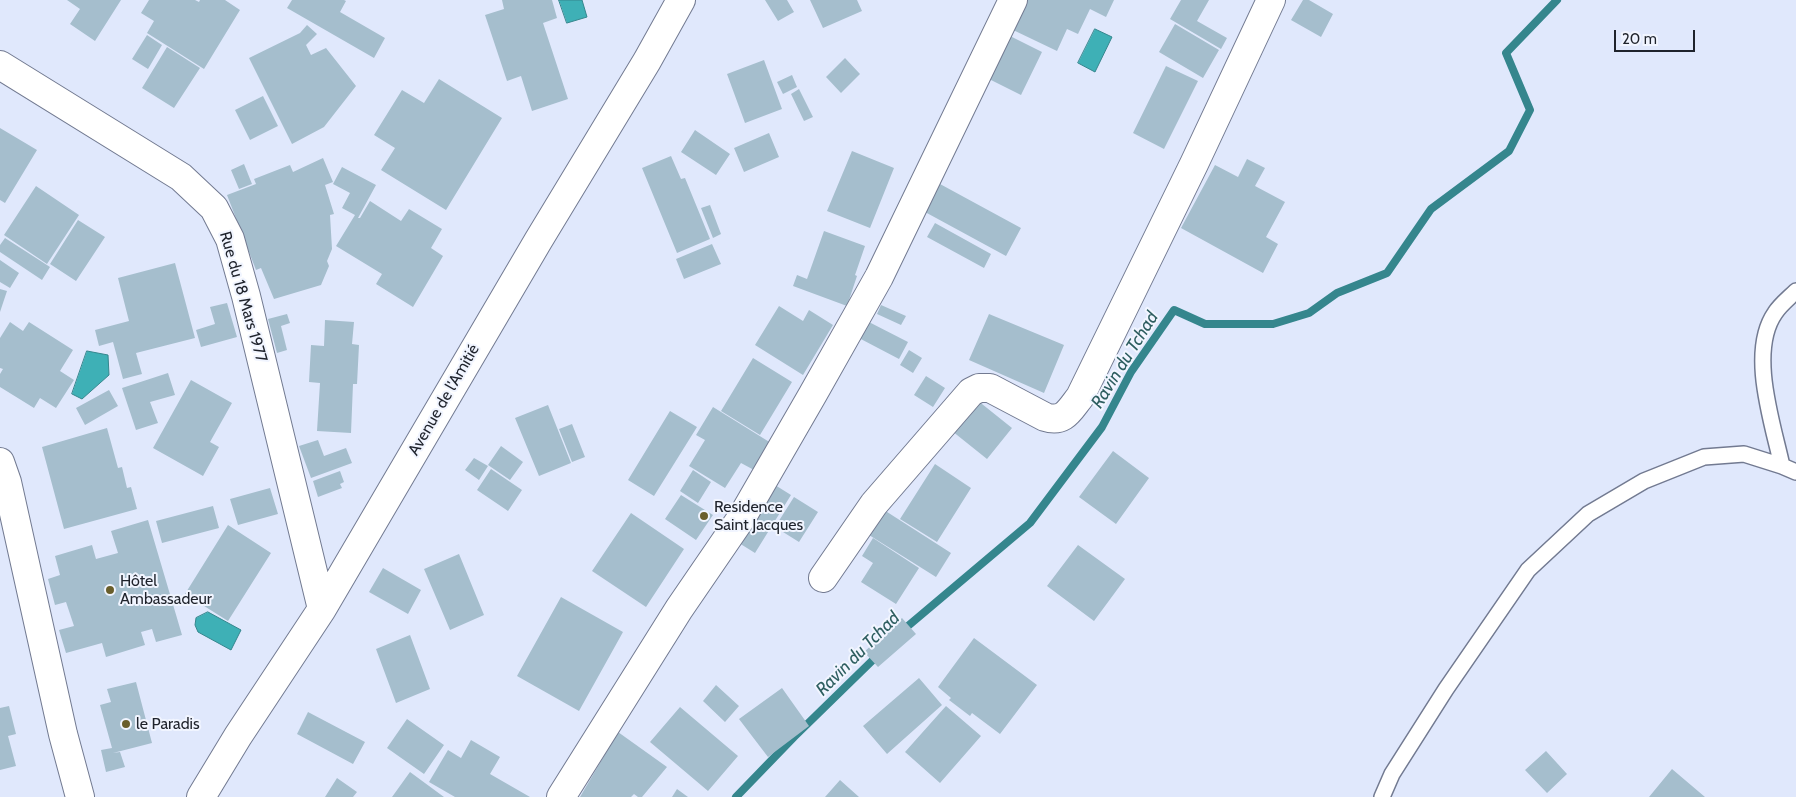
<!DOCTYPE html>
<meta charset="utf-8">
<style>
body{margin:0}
#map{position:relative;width:1796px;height:797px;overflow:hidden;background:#e0e8fc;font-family:Cabin,sans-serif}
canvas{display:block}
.scale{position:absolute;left:1614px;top:30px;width:81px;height:22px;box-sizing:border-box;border:2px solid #1f232c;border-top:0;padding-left:6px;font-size:15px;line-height:18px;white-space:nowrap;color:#1f232c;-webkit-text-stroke:4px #f1f5ff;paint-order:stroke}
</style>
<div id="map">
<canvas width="1796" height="797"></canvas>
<div class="scale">20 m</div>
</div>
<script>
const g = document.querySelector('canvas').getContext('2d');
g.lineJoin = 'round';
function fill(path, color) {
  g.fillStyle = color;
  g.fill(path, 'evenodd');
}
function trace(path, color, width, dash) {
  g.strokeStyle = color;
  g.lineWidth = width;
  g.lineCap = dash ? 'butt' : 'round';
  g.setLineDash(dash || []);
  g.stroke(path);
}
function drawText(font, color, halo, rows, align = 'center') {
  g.font = font + ' Cabin,sans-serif';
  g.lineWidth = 4;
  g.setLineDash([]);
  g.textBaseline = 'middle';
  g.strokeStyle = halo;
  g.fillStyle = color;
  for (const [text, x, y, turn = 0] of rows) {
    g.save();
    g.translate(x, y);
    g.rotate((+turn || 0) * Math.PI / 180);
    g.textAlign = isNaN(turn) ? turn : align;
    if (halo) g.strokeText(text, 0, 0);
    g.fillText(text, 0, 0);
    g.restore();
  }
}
const water = new Path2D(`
 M559,0H582L587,17L567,23Z
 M1095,29L1112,37L1095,72L1078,63Z
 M87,351L108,355L109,375L82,399L72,394Z
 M208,612L241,630L231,650L198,632L195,625L196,618Z`);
fill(water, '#3eb0b6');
trace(water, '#35868d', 1);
trace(new Path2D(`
 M902,631L1030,523L1102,427L1131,372L1174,310L1205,324H1273L1309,313L1337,293L1387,273L1431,209L1509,151L1530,110L1506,53L1557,0
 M736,797L794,737L878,655`), '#35868d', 8);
fill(new Path2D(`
 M67,0H121L95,41L70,24L80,9Z
 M149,0H195L199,2L200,0H225L240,10L204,69L147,33L154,21L141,13Z
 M292,0H344L346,1L340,12L385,38L374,58L287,8Z
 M502,0H552L557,18L543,23L568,99L532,111L521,76L507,81L485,15L504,9Z
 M765,0H787L794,12L778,21Z
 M810,0H857L862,11L823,28Z
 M1025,0H1114L1106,17L1090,9L1078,34L1067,29L1057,51L1011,29Z
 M1181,0H1209L1197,21L1227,38L1221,49L1170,19Z
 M1303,0H1309L1333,14L1321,37L1291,20Z
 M1175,24L1219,50L1203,78L1159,52Z
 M307,25L317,34L306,45L311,55L326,48L356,86L324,127L292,144L249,58L300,33Z
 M147,35L162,45L148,69L132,59Z
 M1008,35L1042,52L1021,95L987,78Z
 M167,47L200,68L174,108L142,88Z
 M845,58L860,74L841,93L826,77Z
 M764,60L782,109L745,123L727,74Z
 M1166,66L1198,81L1164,149L1133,133Z
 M792,75L797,87L783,94L777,82Z
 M439,79L502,118L446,210L381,170L395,148L374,135L402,90L424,103Z
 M799,89L813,117L804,121L791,94Z
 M263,96L278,126L250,140L235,110Z
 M0,128L37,150L5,203L0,200Z
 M695,130L730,154L716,175L681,152Z
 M769,133L779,157L744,172L734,148Z
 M852,151L894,168L870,228L827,211Z
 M671,156L681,179L685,178L710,239L677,253L642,168Z
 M323,158L333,182L325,185L334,214L330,215L332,249L327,261L329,266L321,285L274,299L261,268L256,270L227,195L256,184L254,179L290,165L293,172Z
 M1247,159L1265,168L1255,186L1285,202L1266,237L1278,244L1263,273L1181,228L1215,165L1238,177Z
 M244,164L252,184L239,189L231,170Z
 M342,167L376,185L358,218H360L370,201L401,221L409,209L442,229L431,248L443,256L413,307L376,284L382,274L336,246L355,215L342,208L350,193L333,184Z
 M940,184L1021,228L1006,256L925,212Z
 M36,186L79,215L47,264L4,235Z
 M710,205L721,234L713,238L701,208Z
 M78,220L105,237L76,281L50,264Z
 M935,223L991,254L984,268L927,237Z
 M824,231L865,246L855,275L857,276L847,306L793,286L797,275L807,279Z
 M5,238L50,267L42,280L0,252V245Z
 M712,244L721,264L684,279L676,259Z
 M0,260L19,273L10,288L0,282Z
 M175,263L195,338L136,353L142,374L123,379L113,342L99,346L95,330L129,321L118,278Z
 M0,289L7,291L0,312Z
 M227,303L237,337L201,347L196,330L215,324L210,307Z
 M881,305L906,316L901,325L877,314Z
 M779,306L803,321L809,310L833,325L803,375L755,345Z
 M287,314L290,323L281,326L287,350L277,353L268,319Z
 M989,314L1064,345L1044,393L969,360Z
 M325,320L354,322L352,344L359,345L357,384H353L351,433L317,431L320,383L309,382L311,345L324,346Z
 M865,320L908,342L899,359L857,337Z
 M10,322L23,331L29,322L73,350L60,371L74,380L56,408L40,398L34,408L0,387V374L3,369L0,368V338Z
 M909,350L922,358L913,373L900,365Z
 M753,358L792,382L760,435L721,411Z
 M168,373L175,395L150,402L158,423L136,430L122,388Z
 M926,376L945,388L933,407L914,395Z
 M191,380L232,403L210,442L219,447L203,476L153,448Z
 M109,390L118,406L85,425L76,408Z
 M977,400L1012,428L987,459L952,431Z
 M548,405L571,463L539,476L515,418Z
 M713,407L771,443L754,470L741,463L725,488L689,466L705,440L696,435Z
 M670,411L697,427L654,496L628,480Z
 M572,424L585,457L572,462L559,429Z
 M107,428L118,468L122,467L127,488L131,487L137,509L64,529L42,447Z
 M318,440L324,456L346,448L352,463L311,478L299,446Z
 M501,446L523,462L510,480L488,465Z
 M1113,451L1149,478L1116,524L1079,497Z
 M474,458L488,466L479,480L465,470Z
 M935,464L971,488L937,542L900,519Z
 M491,469L522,490L508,511L477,490Z
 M693,470L711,482L698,503L680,491Z
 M340,471L344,482L340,484L342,488L318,497L313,481Z
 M775,485L791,495L755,553L739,543Z
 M270,488L278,514L238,525L230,499Z
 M681,495L713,515L696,540L665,519Z
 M794,497L818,512L799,542L775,527Z
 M213,506L219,528L162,543L156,521Z
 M884,510L951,553L936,577L869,535Z
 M631,513L684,549L646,607L592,571Z
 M148,520L182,635L156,642L152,629L141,632L145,645L106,657L102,643L66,653L59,630L74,626L66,602L55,605L48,579L60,575L55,556L92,545L96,559L118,553L111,531Z
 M228,525L271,553L228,621L185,594Z
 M873,538L919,568L896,604L861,582L873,563L862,556Z
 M1078,545L1125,579L1094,621L1047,586Z
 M459,554L484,615L450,630L424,569Z
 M383,568L421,590L408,614L369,592Z
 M561,597L623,632L579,711L517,676Z
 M902,618L916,634L878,667L864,652Z
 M410,635L430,689L396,703L376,649Z
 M974,638L1037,685L1000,734L972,713L970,716L949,700L951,698L938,687Z
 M919,678L942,705L887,754L863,726Z
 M136,682L152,743L113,753L120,752L125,767L106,772L101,750L112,748L100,705L111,702L107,689Z
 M716,685L739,706L725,722L703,701Z
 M782,688L809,726L768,757L739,719Z
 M9,706L16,734L8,736L16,766L0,770V708Z
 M946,706L981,736L940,783L905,752Z
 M680,707L738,756L708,791L650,742Z
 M308,712L365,742L353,764L297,734Z
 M407,719L444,745L424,774L387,748Z
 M618,732L667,767L642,797H638L634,794L631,797H580Z
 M471,740L500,757L490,774L530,797H455L429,782L448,750L461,758Z
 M1546,751L1567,774L1547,793L1525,770Z
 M1672,769L1705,797H1649Z
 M410,772L444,797H392Z
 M337,778L357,792L353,797H325Z
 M840,780L859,797H825Z
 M677,789L688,797H672Z`), '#a5becd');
const lane = new Path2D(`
 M1782,466C1773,424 1748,352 1775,313C1780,305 1789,298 1796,291
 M1382,797L1392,774L1446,689L1528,570L1588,514L1644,481L1704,457L1744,454L1782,466L1796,472`);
const street = new Path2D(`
 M0,65L181,177L214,208L230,239L246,296L322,609
 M0,462L7,482L63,734L80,797
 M823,578L874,504L971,392L979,388H990L1045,417C1064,423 1069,411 1080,397L1194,164L1271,0
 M201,797L238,736L322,609L538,241L647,61L681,0
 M561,797L679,609L742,517L813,394L879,277L1013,0`);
trace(lane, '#727a91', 18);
trace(street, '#727a91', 30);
trace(lane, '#fff', 15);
trace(street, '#fff', 28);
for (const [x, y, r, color] of [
 [704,516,5,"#695e2b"],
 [110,590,5,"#695e2b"],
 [126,724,5,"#695e2b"]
]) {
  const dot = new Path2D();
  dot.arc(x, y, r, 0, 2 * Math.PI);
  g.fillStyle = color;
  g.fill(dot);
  trace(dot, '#f1f5ff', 2);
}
drawText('16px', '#1f232c', '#f1f5ff', [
 ["Rue du 18 Mars 1977",243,297,74],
 ["Avenue de l'Amitié",444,400,-60]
]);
drawText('16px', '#1f232c', '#f1f5ff', [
 ["Residence",714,507],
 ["Saint Jacques",714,525],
 ["Hôtel",120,581],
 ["Ambassadeur",120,599],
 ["le Paradis",136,724]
], 'left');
drawText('italic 18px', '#2e5e60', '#f1f5ff', [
 ["Ravin du Tchad",1125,360,-58],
 ["Ravin du Tchad",858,654,-45]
]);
</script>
